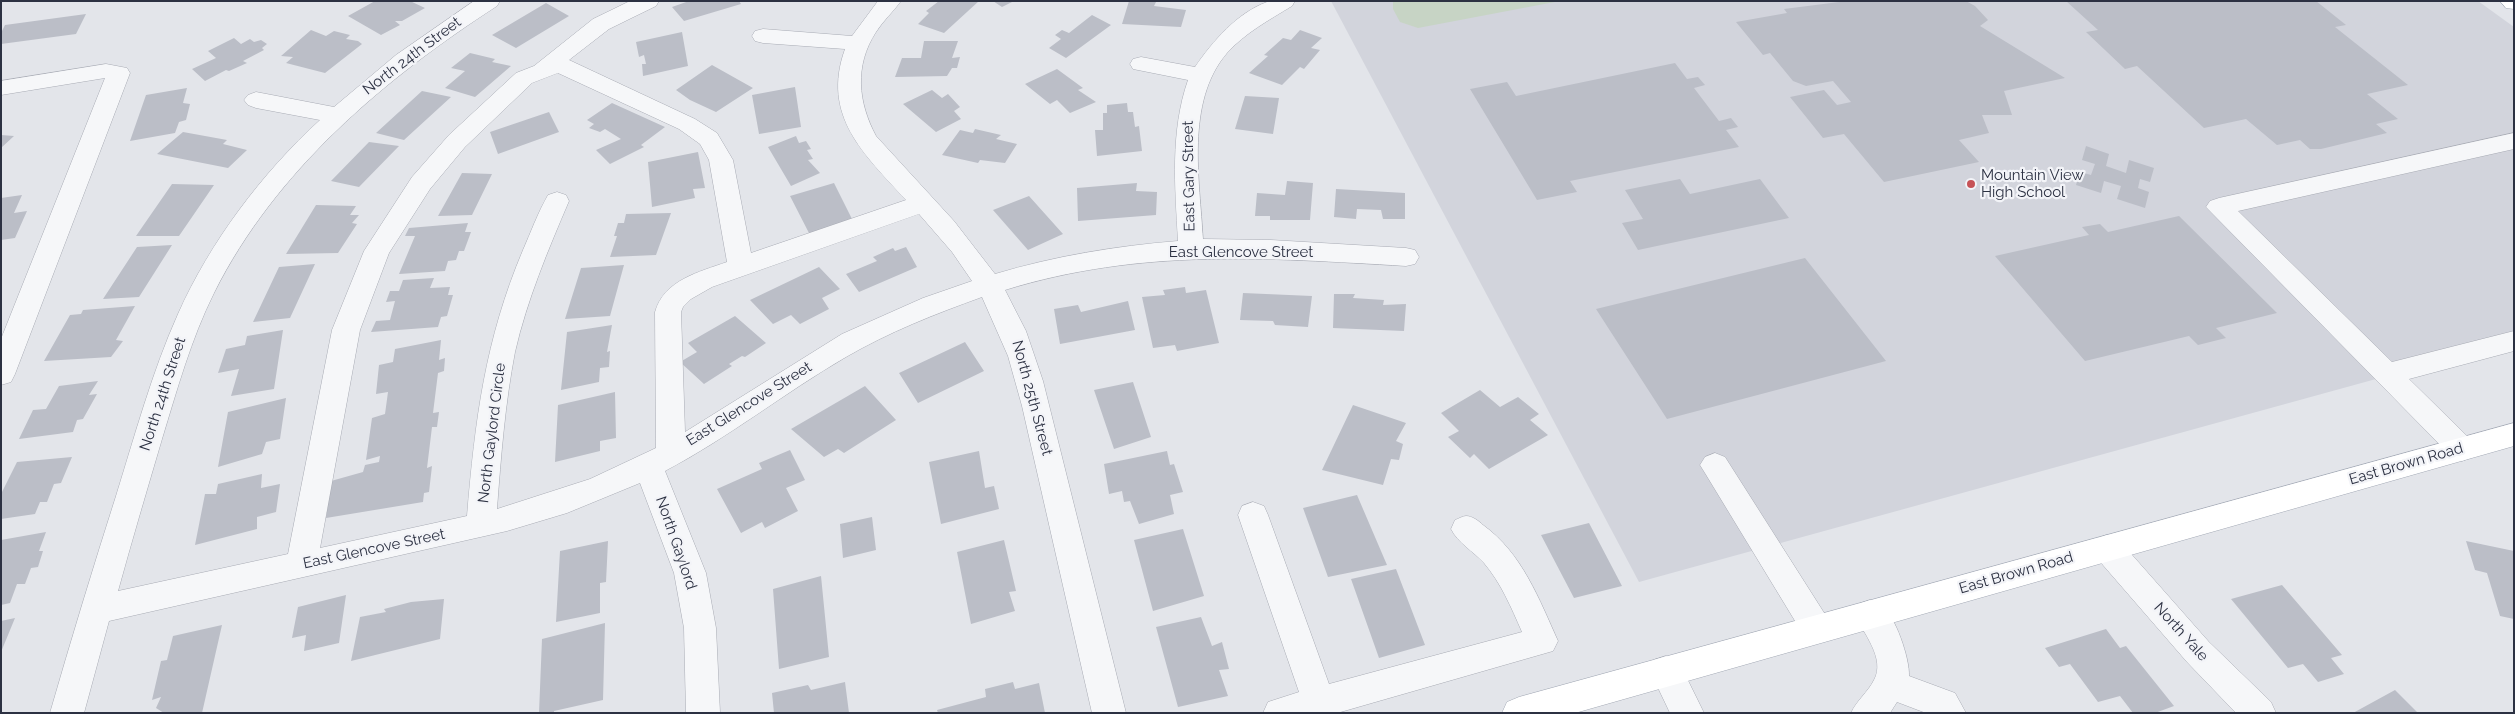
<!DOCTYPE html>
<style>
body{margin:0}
#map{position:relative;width:2515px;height:714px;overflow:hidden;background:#e3e5ea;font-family:Raleway,sans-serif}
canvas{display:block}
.frame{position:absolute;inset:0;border:2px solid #2c3142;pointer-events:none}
</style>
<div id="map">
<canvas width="2515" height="714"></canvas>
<div class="frame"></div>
</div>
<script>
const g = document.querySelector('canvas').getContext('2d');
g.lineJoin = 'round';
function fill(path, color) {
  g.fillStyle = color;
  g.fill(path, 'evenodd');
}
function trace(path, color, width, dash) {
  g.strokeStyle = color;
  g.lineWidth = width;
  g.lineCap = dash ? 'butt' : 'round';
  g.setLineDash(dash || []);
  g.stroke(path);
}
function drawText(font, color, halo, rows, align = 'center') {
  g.font = font + ' Raleway,sans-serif';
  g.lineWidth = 4.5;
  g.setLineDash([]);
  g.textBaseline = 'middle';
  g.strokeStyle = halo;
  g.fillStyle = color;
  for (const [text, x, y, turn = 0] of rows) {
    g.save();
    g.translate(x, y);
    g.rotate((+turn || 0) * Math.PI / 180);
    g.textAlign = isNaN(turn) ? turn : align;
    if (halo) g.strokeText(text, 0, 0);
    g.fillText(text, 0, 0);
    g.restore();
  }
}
fill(new Path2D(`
 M1331,1H2478L2514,27V341L1639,582Z`), '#d2d4dc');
fill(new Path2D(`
 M1393,1H1560L1418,28L1400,22L1393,9Z`), '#c7d4c5');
fill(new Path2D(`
 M375,1H410L425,8L402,21H395L400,25L381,35L348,16Z
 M689,1H739L741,4L684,21L672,7Z
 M939,1H979L944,33L918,24L929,13L926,11Z
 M993,1H1014L1002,7Z
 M1129,1L1156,2L1154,6L1186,10L1181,27L1122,24Z
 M1847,1H1966L1975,6L1988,20L1980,26L2065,78L2004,91L2012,115H1982L1989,133L1959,140L1979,162L1884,182L1844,134L1823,138L1790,97L1824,90L1837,105L1851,102L1833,81L1806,86L1793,81L1770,53L1763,55L1736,22L1787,13L1784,9Z
 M2066,1H2316L2346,25L2335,27L2408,85L2367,94L2398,119L2376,124L2387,133L2321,149H2310L2300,140L2277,145L2246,119L2204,128L2137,66L2125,69L2086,32L2098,30Z
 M546,3L569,16L516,48L492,35Z
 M86,14L76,34L1,44V33L5,25Z
 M1092,15L1111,25L1066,58L1049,48L1061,39L1055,35L1062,30L1069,33Z
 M311,30L326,36L334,31L350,35L346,39L358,41L362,44L325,73L286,63L293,57L281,56Z
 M1300,30L1322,38L1311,48L1320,50L1304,69L1300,67L1282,85L1249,73L1268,56L1264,55L1283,38L1291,40Z
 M682,32L688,66L643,76L642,64H646L644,55L639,57L636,42Z
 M234,38L241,44L250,39L254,42L261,40L267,44L262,48L264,50L243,61L247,63L229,71L226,70L205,81L192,69L216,58L208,51Z
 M924,41H958L952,58L960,57L957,68H952L947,76L895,77L902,58H921Z
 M470,53L495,59L492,62L511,66L475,97L445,88L465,71L451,68Z
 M1675,63L1687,79L1698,77L1705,85L1694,88L1719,121L1731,118L1738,127L1726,130L1739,147L1570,181L1577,192L1537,200L1470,89L1507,82L1516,96Z
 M712,65L753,88L716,112L690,100L676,90Z
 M1057,69L1083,88L1078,90L1096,102L1070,113L1057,100L1050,104L1025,84Z
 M795,87L801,127L759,134L752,95Z
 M187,88L183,103L190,104L186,120L179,122L175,133L130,141L146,95Z
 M932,90L942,98L948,94L960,107L954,111L961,119L936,132L903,104Z
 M422,91L451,97L404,140L376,133Z
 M1245,96L1279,98L1273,134L1235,129Z
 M612,103L665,127L641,145L644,147L610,164L596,150L621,139L605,129L600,132L589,128L594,124L587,120Z
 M1127,103L1128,112H1133L1135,127L1139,126L1142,151L1097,156L1095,130H1103V113H1107V105Z
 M549,112L559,132L498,154L490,132Z
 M975,129L1001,135L996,139L1017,144L1005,163L980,160L978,163L942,155L960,130L973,133Z
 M183,132L227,140L223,144L247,150L228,168L157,154Z
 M1,135L14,136L1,148Z
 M796,136L799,143L806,141L811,149L807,150L813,159L808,160L820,173L791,186L768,147Z
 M369,142L399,146L359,187L331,181Z
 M2086,146L2109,154L2106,166L2126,173L2129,160L2154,168L2150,182L2140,179L2138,188L2149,192L2145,208L2117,199L2121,186L2104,181L2101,193L2076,185L2080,172L2091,175L2095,164L2082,160Z
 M698,152L705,188L693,189L695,198L652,207L648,162Z
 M462,173L492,174L472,215L438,216Z
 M1680,179L1690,194L1760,179L1789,218L1638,250L1622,223L1643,219L1625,190Z
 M1287,181L1313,183L1310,220H1270V216H1255L1257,193L1285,195Z
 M834,183L852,219L810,235L790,196Z
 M1137,183L1136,191L1157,192L1156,215L1078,221L1077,188Z
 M172,184L214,185L179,236H136Z
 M1336,189L1405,193V219H1383L1381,210L1357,209L1356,219L1334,217Z
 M22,195L14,213L27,211L15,238L1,240V198Z
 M1029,196L1063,234L1028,250L993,210Z
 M316,205L356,206L350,215H359L352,223L357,224L338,253L286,254Z
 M671,213L656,255L610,257L617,236H614L618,223H624L626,214Z
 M2179,216L2277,313L2216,328L2226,338L2198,345L2189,336L2085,361L1995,256L2089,235L2082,227L2100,224L2108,232Z
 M468,223L465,232H471L464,251H459L456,260L448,261L445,271L399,274L415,236H405L409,228Z
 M172,245L139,297L103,299L137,247Z
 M906,247L917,267L859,292L846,274L877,261L873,257L893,248L895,251Z
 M1805,258L1886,361L1667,419L1596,309Z
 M315,264L290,318L253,322L279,267Z
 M624,265L610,316L565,319L581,268Z
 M819,267L840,289L822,298L829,309L800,324L791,315L773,324L750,300Z
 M434,278L430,288L450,287L448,295H453L447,316L441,317L438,327L371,332L376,321L390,320L395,301L386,302L390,291H399L403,280Z
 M1185,287L1186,293L1206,290L1219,343L1177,351L1175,345L1153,348L1142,297L1165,295L1163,290Z
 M1243,293L1312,296L1308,327L1275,325L1273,321L1240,320Z
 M1334,294H1355L1353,298L1384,300L1383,305L1406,304L1404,331L1333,328Z
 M1128,301L1135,330L1060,344L1054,309L1078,305L1081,312Z
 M135,306L116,340L123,341L111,357L44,361L70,315L81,314L83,310Z
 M735,316L766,343L745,357L742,356L729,364L732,366L704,384L680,362L697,352L688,343Z
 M612,325L607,352L610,351L609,367L600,368L599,382L561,390L567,332Z
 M283,330L274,389L231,396L239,369L218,373L226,349L245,345L247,336Z
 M441,340L439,360L445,358L444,371L438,373L433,413L439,412L437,427H432L427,468L432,466L429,492L424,493L423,502L326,518L331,481L363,472L365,465L379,462L380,456L366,460L372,418L385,414L388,392L376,394L379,365L393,362L395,349Z
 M965,342L984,371L918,403L899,373Z
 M98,381L89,395L97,394L83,419L77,420L73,432L19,439L33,410L46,409L59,386Z
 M1133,382L1151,437L1114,449L1094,390Z
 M865,386L896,420L844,453L838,449L824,457L791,429Z
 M1480,390L1500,407L1518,397L1539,414L1530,420L1548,435L1489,469L1474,454L1470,458L1448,437L1459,431L1441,413Z
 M615,392L616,438L600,441V451L555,462L558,405Z
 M286,398L280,439L266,442L262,454L218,467L228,412Z
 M1353,405L1406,423L1396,441L1403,444L1399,460L1391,459L1383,485L1322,470Z
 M790,450L805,480L786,488L798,511L765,528L762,522L741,533L717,489L762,469L759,463Z
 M979,451L985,488L994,486L999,509L941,524L929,462Z
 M1167,451L1170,465L1174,464L1183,492L1170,495L1174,514L1139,524L1130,501L1124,502L1122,491L1109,494L1104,464Z
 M72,457L61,483L54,484L47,502H40L35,514L1,519V494L17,462Z
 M262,474L261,488L280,484L276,512L257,517V529L195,545L205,494H216L218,484Z
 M1357,495L1387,565L1328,577L1303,508Z
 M872,517L876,550L843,558L840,524Z
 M1589,523L1622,586L1574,598L1541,535Z
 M1183,529L1204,596L1153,611L1134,540Z
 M46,532L39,551H43L38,567L31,568L25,584H17L10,603L1,605V540Z
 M1004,540L1016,591L1009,592L1015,611L971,624L957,552Z
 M608,541L606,582L600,583V613L556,622L560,551Z
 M2466,541L2514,551V619L2500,616L2487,573L2475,570Z
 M1396,569L1425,645L1379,658L1351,579Z
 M821,576L829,657L779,669L773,589Z
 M2282,585L2342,655L2331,658L2344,674L2318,682L2303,664L2288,668L2231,599Z
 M346,595L339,643L304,651L306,635L292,638L298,607Z
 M444,599L440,639L351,661L360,617L386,612L384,609L411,602Z
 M1201,617L1212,646L1222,642L1229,669L1219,670L1228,696L1178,707L1156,627Z
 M15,618L1,652V621Z
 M605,623L603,700L554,711V713H539L542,639Z
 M222,625L202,713H164L156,708L161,697L152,700L161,661L167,660L173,636Z
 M2106,629L2120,648L2126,646L2174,706L2155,713H2133L2120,696L2098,702L2070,664L2059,667L2045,648Z
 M845,682L849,713H774L772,693L808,685L811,690Z
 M1013,682L1015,689L1039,683L1045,713H938L937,710L986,697L985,689Z
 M2395,690L2418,713H2353Z`), '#bbbec7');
const minor = new Path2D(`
 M474,1H500L497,6C384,79 275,171 214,293C191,339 177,390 162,439C147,490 132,540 118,591L288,554L332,330L364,251L412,177L449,135L516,73L534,66L593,19L630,1H659L656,6L609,29L569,60L695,119L717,133L733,160L751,253L906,200C864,154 821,116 845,49L763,43L755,41L752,36L755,31L763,29L852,36L878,1H901C893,12 883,21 876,32C854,66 858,102 876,136L954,221L995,274C1055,256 1116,246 1178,241C1175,186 1170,132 1188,80L1133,69L1130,64L1133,59L1141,57L1195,67C1213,41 1237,13 1267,2C1275,0 1287,1 1295,1L1292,6C1269,20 1245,33 1227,53C1185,102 1200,181 1203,239L1271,240L1406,248L1415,250L1419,257L1415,264L1406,266C1265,258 1142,248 1005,290L1026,331L1043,381L1126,713H1092L1022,406L1008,356L982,297C935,314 889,332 846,357C784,393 728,438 665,471L706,573L716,628L720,713H686L684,628L674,573L640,483L567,513L507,531L109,621L84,713H50C71,640 93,568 116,496C135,435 152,372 178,314C210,242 262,173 320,120L256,108L248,105L244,100L248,95L256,92L334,107L396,55ZM558,73L679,129L700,144L709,160L727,262C699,272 664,280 655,312L656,448L590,479L497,509C501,456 505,404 515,352C527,300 548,250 569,201L566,195L557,192L548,195C538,212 531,232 523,250C485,340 475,420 467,516L320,548L360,330L389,253L430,189L465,147L532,83ZM919,214L952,252L972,281L923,298L842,334L685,432L681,312L683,307L691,299L712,287Z
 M106,64L127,68L130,73L15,374L11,382L1,385V339L105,78L1,95V81Z
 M2514,133V149L2238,211L2392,362L2514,331V351L2409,379L2472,441L2477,449L2472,457L2462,461L2452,457L2206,207L2210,201L2219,198Z
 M1715,453L1725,457L1828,619L1833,629L1828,639L1817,643L1806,639L1705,473L1700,465L1705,457Z
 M1253,502L1264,506L1268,515L1329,684L1522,632C1511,607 1501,583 1484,563C1473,551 1458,543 1451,529L1455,520C1458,519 1463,516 1466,516C1472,516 1479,521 1483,525C1522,553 1539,599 1558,641L1553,651L1337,713H1263L1268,702L1299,692L1238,515L1242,506Z
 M2107,535L2118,539L2209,642L2271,702L2276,713H2236L2187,662L2096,557L2092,548L2096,539Z
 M1870,600C1873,601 1879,602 1881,604C1895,615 1910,659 1909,676L1955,693L1966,713H1926L1897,702L1890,713H1851C1857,700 1868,692 1874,680C1886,659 1863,632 1854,614L1859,604Z
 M1666,656L1678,660L1704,713H1670L1650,671L1654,660Z`);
const major = new Path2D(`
 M2500,1H2514V9L2506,8Z
 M2514,423V446L1575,713H1502L1507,702L1519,697Z`);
trace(minor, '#a8abb4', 1);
trace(major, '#a3a9b5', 1);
fill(minor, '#f6f7f9');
fill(major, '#fff');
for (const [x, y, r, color] of [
 [1971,184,5,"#c65256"]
]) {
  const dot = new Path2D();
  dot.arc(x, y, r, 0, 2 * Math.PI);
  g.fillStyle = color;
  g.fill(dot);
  trace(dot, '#f3f4f8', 2);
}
drawText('15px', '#2c3142', '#f3f4f8', [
 ["North 24th Street",412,56,-37],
 ["East Gary Street",1189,176,-91],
 ["East Glencove Street",1241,252],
 ["North 24th Street",163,394,-72],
 ["North 25th Street",1032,398,75],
 ["East Glencove Street",749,404,-32],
 ["North Gaylord Circle",492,433,-83],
 ["East Brown Road",2406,464,-16],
 ["North Gaylord",676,543,71],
 ["East Glencove Street",374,549,-12],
 ["East Brown Road",2016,573,-16],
 ["North Yale",2181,632,48]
]);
drawText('15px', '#2c3142', '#f3f4f8', [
 ["Mountain View",1981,175],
 ["High School",1981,192]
], 'left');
</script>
